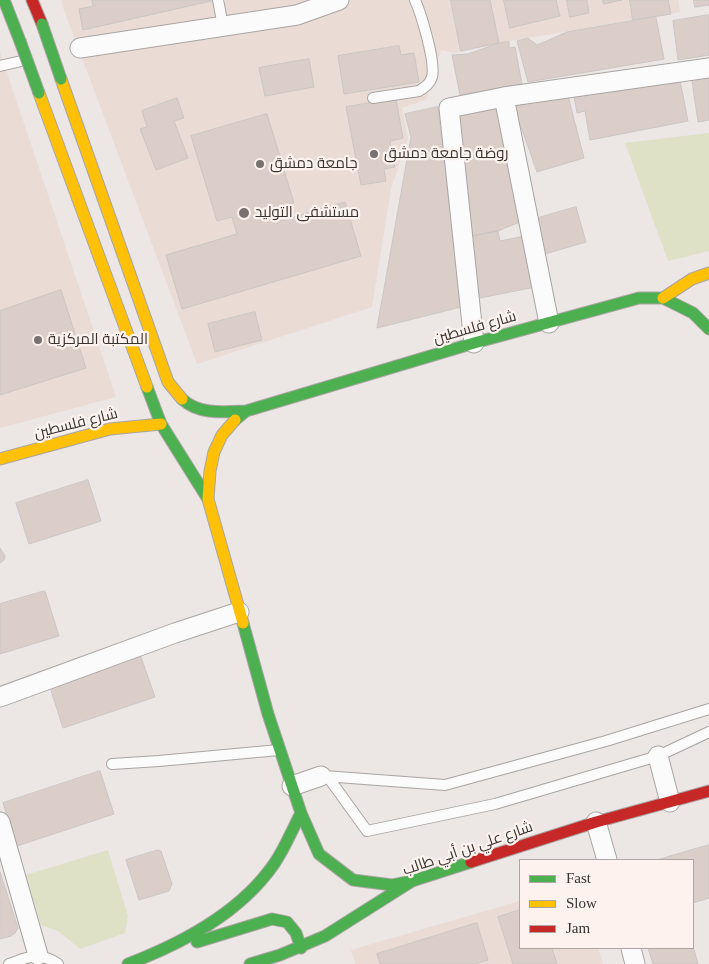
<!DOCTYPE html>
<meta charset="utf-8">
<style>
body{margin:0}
#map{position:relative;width:709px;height:964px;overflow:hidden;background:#ece6e4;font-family:"Times New Roman",serif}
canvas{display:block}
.legend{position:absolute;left:519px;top:859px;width:175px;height:90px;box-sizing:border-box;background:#fdf2ed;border:1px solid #aea6a2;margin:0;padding:6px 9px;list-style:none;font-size:15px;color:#383432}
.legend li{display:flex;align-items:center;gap:10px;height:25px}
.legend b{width:25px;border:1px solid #aea6a2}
</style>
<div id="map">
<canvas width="709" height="964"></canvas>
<ul class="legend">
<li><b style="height:6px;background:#4caf50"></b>Fast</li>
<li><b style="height:6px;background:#ffc107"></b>Slow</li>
<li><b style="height:6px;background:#c62828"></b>Jam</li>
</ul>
</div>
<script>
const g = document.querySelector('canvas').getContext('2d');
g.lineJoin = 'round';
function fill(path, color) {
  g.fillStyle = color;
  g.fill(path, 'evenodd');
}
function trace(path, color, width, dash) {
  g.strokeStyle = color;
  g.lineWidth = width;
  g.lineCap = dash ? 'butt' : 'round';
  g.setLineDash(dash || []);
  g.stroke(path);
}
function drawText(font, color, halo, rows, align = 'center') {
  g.font = font + ' "Times New Roman",Cairo,serif';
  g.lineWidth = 4.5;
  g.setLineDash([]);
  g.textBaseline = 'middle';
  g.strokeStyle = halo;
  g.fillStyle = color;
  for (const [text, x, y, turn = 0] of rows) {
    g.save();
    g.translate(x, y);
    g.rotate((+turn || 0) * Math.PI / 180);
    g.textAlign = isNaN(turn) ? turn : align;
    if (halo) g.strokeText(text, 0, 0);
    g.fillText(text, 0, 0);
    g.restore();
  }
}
fill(new Path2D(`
 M62,0H678L680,12L499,43L454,53L441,50L426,100L402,108L408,138L391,189L372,307L197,364L62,5Z
 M0,52L116,397L0,428Z
 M520,901V948H598L603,964H355L351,950Z`), '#eadbd5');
fill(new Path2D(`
 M709,133V251L668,261L625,143Z
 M108,850L128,916L125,933L80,949L58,931L41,925L26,875Z`), '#dee1c6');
const building = new Path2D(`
 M92,0H211V1L83,30L79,9L93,6Z
 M451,0H490L499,43L461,51Z
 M504,0H556L560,16L510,28Z
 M567,0H587L589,13L570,17Z
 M603,0H622L604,4Z
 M630,0H668L671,14L633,20Z
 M694,0H709V5L695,7Z
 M709,15V55L678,60L673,21Z
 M656,17L664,59L528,82L517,41L528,38L537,45L567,32Z
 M509,42V48L515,47L522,84L460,95L452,55L468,54L499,43Z
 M399,46L401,55L414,53L419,82L344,94L338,56Z
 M309,59L314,87L265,96L259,68Z
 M709,71V120L698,122L691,74Z
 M679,75L688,121L590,140L585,111L577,113L574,96Z
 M568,96L584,158L537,172L513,104Z
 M177,98L184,118L174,121L188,158L156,170L140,129L147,127L142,111Z
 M396,99L403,138L390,141L395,167L384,169L386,181L361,185L346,107Z
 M498,104L522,221L498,231L468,237L457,109Z
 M438,107L461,307L377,328L411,137L405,114Z
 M267,114L294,203L272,209L276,222L345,202L361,256L182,309L166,255L237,234L232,217L217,221L191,136Z
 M576,207L586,242L545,254L535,219Z
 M498,231L500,241L525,236L535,287L480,298L468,237Z
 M61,290L86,368L0,395V311Z
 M255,312L262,340L215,352L208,324Z
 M88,480L101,521L29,544L16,503Z
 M0,548L5,556L4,560L0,563Z
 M45,591L59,636L0,654V604Z
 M141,657L155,697L63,728L50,687Z
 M100,771L114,814L17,846L3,803Z
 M709,845V898L693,903V860H657Z
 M158,850L161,851L172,884L169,891L139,900L126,860Z
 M0,872L18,928L15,933L11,936L0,939Z
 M520,910V948H552L557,964H513L498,917Z
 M477,923L488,960L474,964H380L377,954Z
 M693,946L698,964H653L648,948H693Z`);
fill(building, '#dbcec8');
trace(building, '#cac6c4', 1);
const lane = new Path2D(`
 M218,0L223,26
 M0,66L26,60
 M373,98L419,91C425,87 430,84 432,77C436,62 421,14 415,0
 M112,764L159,761L279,750
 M324,776L445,785L606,741L709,709
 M328,777L367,831L495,804L658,756L709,732
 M9,964C29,957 39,951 58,964`);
const street = new Path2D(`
 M80,48L297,15L339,0
 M504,97L549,323
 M474,343L449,108L504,97L709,68
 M0,697L175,633L239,612
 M658,756L670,802
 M292,786L321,776
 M0,822L38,955
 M596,822L607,860
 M631,948L635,964`);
const fast = new Path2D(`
 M4,0L20,41
 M147,387L161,424L208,499
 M182,399C199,415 224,412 246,411
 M235,420L246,411L474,343L639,298H663L693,313L709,329
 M243,623L268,714L301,813L319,854L353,880L392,885L412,881L471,862
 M197,942L272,919L287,922L296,933L301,948
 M128,964C183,943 240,913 274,864C285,848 292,830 301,813
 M250,964L280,955L325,936L412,881`);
const slow = new Path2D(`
 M61,79L168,382L182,399
 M39,93L147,387
 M663,298L692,279L709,273
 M235,420L222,435L214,452L210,471L208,499L243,623
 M0,459L110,429L161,424`);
const jam = new Path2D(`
 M32,0L42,24
 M471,862L596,822L709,791`);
trace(lane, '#a9a5a3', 12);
trace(street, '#a9a5a3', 21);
trace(fast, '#a9a5a3', 13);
trace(slow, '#a9a5a3', 13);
trace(jam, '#a9a5a3', 13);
trace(lane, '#fcfbfb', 10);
trace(street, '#fcfbfb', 19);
trace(fast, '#4caf50', 11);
trace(slow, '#ffc107', 11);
trace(jam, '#c62828', 11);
const fastBridge = new Path2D(`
 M42,24L61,79
 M20,41L39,93`);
trace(fastBridge, '#a9a5a3', 13, []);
trace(fastBridge, '#4caf50', 11);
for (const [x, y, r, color] of [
 [374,154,5,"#777270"],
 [260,164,5,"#777270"],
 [244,213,6,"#777270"],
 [38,340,5,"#777270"]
]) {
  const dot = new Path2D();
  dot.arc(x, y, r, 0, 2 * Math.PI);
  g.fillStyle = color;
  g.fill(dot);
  trace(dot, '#fdf2ed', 2);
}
drawText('15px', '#383432', '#fdf2ed', [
 ["روضة جامعة دمشق",384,154],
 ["جامعة دمشق",270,164],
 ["مستشفى التوليد",255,213],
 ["المكتبة المركزية",48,340]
], 'left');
drawText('15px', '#383432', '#fdf2ed', [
 ["شارع فلسطين",475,328,-16],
 ["شارع فلسطين",76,424,-14],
 ["شارع علي بن أبي طالب",468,849,-19]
]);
</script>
